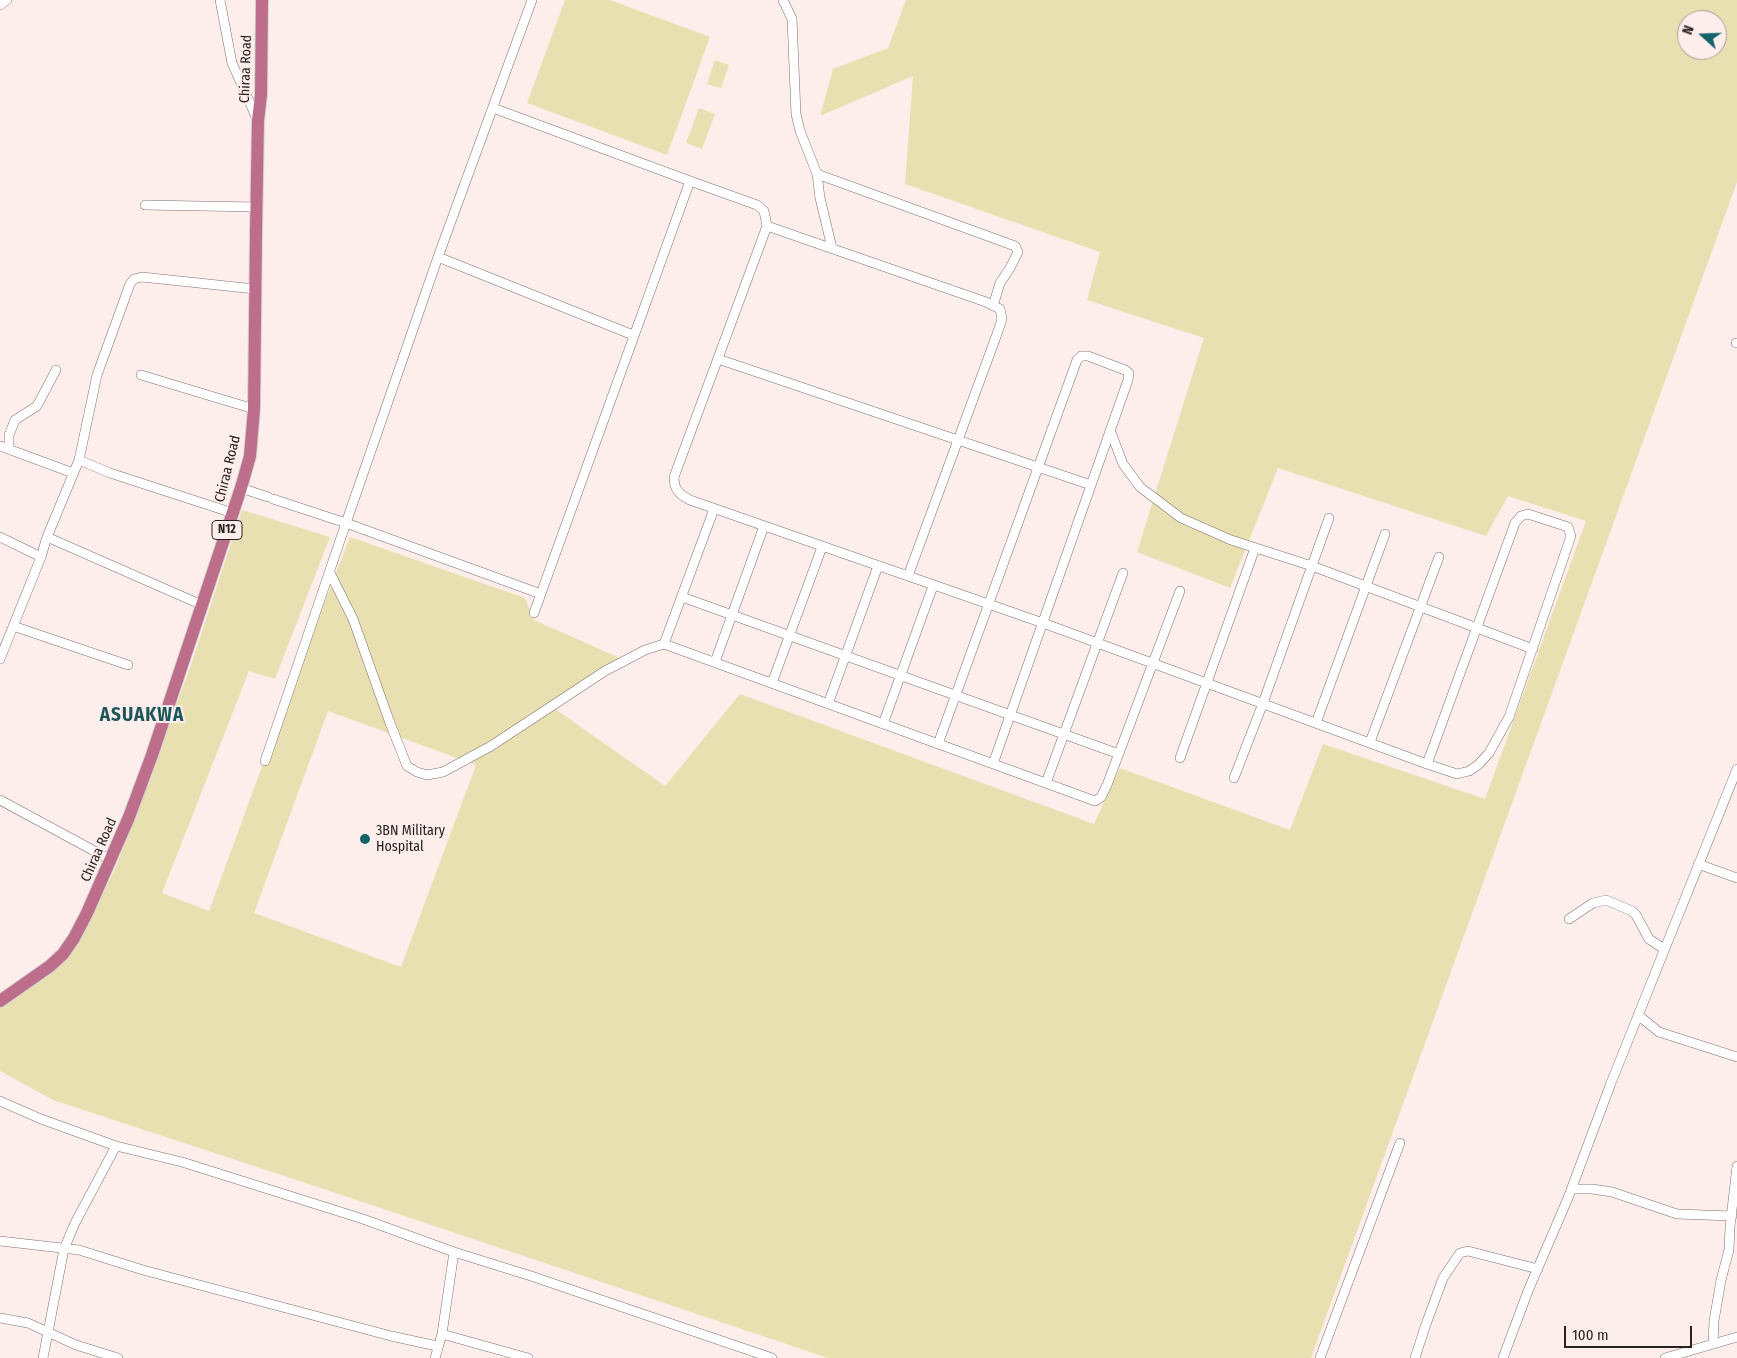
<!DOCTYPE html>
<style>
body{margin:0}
#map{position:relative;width:1737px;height:1358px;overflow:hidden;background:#feeeeb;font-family:"Fira Sans Condensed",sans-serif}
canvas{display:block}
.north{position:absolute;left:1677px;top:10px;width:50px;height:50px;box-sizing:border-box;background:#feeeeb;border:1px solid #a89c9a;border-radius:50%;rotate:290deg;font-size:14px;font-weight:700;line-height:20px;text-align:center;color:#282221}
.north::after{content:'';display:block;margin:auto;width:18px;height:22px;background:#136368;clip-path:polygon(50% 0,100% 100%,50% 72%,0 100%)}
.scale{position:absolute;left:1564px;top:1326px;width:128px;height:22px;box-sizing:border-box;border:2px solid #282221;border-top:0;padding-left:6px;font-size:15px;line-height:18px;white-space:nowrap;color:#282221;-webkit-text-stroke:4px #feeeeb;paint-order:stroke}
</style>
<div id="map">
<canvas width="1737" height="1358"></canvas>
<div class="north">N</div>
<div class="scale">100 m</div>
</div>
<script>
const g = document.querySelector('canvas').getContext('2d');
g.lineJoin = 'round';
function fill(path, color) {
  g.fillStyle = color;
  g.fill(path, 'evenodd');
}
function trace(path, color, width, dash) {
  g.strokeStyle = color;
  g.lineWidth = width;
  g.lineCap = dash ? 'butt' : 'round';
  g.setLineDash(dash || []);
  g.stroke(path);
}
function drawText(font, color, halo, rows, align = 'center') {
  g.font = font + ' "Fira Sans Condensed",sans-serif';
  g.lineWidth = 4;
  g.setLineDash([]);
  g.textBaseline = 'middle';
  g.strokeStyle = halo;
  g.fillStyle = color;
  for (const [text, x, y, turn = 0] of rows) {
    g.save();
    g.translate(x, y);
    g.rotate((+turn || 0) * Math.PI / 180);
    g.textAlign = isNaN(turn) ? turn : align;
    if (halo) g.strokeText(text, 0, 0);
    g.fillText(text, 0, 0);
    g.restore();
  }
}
fill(new Path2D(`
 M565,0H610L710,37L667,155L527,103Z
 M906,0H1737V182L1311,1358H828L321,1188L53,1100L0,1071V1007L78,943L116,867L190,668L242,510L330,537L275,679L249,671L162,893L209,911L288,696L350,537L525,598L534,620L620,658L555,709L665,786L740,694L1094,824L1120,768L1290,830L1323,744L1485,799L1586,521L1508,496L1486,536L1278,468L1230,588L1137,552L1204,338L1087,300L1100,252L905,184L913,76L820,116L833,69L888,48ZM1687,20H1717V50H1687ZM328,711L476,765L401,967L254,913Z
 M715,60L729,65L721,88L707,84Z
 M699,108L715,114L702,149L686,143Z`), '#e8e0b0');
const minor = new Path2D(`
 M220,0L232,63L257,119
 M783,0L792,19L796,114L800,131L817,174L820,198L832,248
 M0,5L7,0
 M493,108L690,181L534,613
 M817,174L1015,246L1018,252L1010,268L1000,283L993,306
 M690,181L757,205L764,211L767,226L674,477C674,490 679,494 690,500L1043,623L1427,764L1457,774L1469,771L1478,765L1489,753L1509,717L1571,536L1568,527L1528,514L1521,516L1515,523L1427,764
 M145,205L257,207
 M767,226L986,302L1000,309L1002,319L997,334L908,576
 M438,257L633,335
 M1736,343H1737
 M718,359L1091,485
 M141,375L254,409
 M1110,430L1123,464L1140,487L1181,518L1231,540L1312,566L1533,649
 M0,446L73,473
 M9,449V435L15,420L37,406L56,370
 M79,460L110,473L233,513
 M241,488L268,497
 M273,499L346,523L438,257L532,0
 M0,537L41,557
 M47,537L202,605
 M330,573L353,619L390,723L407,766L417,772L427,775L443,772L491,746L605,671L645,650L664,644L1095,801L1101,797L1107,785L1180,591
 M682,597L1119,754
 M13,626L128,665
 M664,644L714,509
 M0,659L41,557L47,537L79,460L97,375L130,284L134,279L142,277L255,289
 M715,662L764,526
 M772,683L822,547
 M828,704L878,566
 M1316,723L1385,534
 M883,724L933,586
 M1370,742L1439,557
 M938,744L1077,360L1081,356H1088L1125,370L1129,373L1128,380L993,764
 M1180,758L1255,548
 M265,761L346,523L541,594
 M1234,778L1263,703L1329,518
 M1046,783L1123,573
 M0,800L111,860
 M1698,864L1737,878
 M1569,919L1593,903L1606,900L1632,911L1636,915L1649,939L1664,949
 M1638,1015L1659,1032L1737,1057
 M0,1101L41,1119L116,1146L182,1162L363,1219L454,1252L531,1276L772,1358
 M1572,1189H1592L1612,1192L1677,1214L1732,1216
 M0,1241L79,1250L143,1270L391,1336L437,1346
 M0,1318L28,1323L76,1345L118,1358
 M442,1334L528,1358
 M1713,1343L1714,1321L1721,1280L1729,1250L1730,1227L1737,1166
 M43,1358L64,1249L75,1223L116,1146
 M435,1358L442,1334L454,1252
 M1320,1358L1400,1143
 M1415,1358L1425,1327L1443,1278L1460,1253L1468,1251L1538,1269
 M1503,1358L1528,1291L1568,1198L1611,1083L1737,769
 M1665,1358L1737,1337`);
const highway = new Path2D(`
 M0,1001L50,966L63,954L74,938L87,913L129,817L152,755L241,488L250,456L254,409L256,232L258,121L261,95L262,0`);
trace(minor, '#7d706d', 10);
trace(highway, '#d4d3d3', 14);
trace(minor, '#fff', 9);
trace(highway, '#bd6e8a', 12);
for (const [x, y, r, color] of [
 [365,839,6,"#136368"]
]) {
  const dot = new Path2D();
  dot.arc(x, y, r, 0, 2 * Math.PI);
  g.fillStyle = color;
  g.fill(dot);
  trace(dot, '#feeeeb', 2);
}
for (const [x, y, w] of [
 [227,530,30]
]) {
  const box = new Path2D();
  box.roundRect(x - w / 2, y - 9.5, w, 19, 4);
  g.fillStyle = '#feeeeb';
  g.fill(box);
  trace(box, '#282221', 1);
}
drawText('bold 12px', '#282221', null, [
 ["N12",227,530]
]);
drawText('14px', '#282221', '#feeeeb', [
 ["Chiraa Road",246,69,-88],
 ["Chiraa Road",228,469,-76],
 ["Chiraa Road",99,850,-66]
]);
drawText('14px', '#282221', '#feeeeb', [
 ["3BN Military",376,831],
 ["Hospital",376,847]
], 'left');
g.letterSpacing = '1px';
drawText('bold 19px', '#1b575a', '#feeeeb', [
 ["ASUAKWA",142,716]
]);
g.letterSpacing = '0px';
</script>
